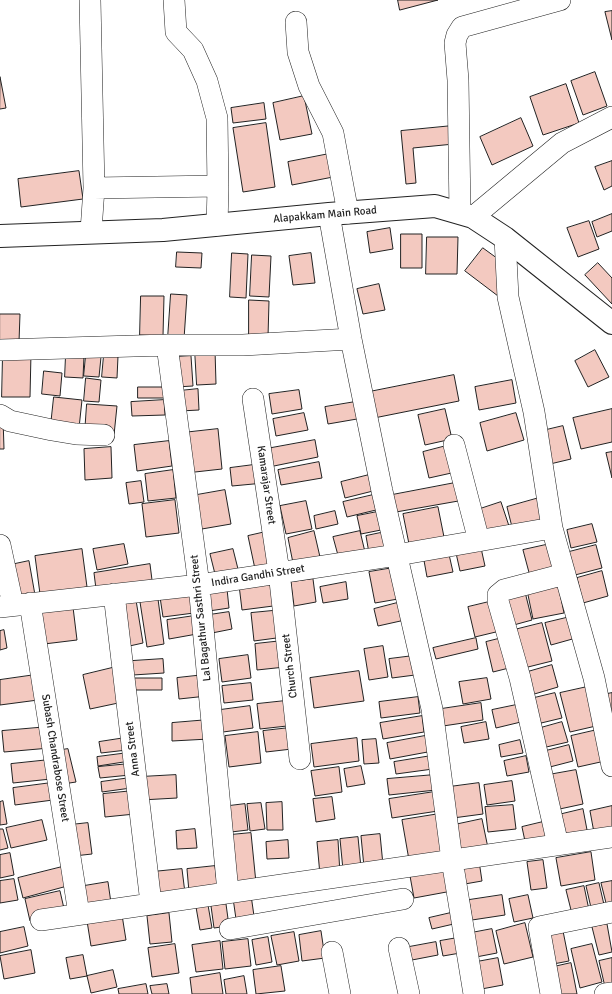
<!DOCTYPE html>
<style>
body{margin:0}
canvas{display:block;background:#fff}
</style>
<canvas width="612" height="994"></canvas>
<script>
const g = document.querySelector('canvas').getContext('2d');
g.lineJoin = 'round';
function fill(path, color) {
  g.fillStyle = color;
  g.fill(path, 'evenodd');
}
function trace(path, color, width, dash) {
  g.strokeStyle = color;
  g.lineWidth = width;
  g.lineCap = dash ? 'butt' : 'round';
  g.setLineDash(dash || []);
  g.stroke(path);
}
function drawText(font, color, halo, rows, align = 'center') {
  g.font = font + ' Signika,sans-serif';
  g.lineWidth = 3;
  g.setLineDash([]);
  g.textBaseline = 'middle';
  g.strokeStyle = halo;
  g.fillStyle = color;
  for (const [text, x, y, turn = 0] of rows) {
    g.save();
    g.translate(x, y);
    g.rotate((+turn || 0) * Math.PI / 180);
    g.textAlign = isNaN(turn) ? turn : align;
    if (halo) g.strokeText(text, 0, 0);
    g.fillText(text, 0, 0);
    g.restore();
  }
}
const building = new Path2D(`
 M398,0H438L400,10Z
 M612,11V40L605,12Z
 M595,72L607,106L583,115L571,81Z
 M0,77L6,108L0,109Z
 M566,84L579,123L543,135L530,97Z
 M304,96L312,134L280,140L273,103Z
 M264,103L266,119L233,123L231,108Z
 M521,118L533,146L492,165L480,137Z
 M266,123L275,187L243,192L233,128Z
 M452,126L454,144L413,148L416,183L406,184L401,131Z
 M329,154L333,177L292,185L288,162Z
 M612,161V186L604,190L595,167Z
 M79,171L83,199L21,207L18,179Z
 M612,214V231L597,237L592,222Z
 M589,221L599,249L578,257L567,228Z
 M390,228L393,249L370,253L367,232Z
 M401,234H422V268H401Z
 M427,237H458L457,274H426Z
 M483,248L516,272L498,296L465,271Z
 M177,252L202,253L201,268L176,267Z
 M232,253L248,254L246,298L230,297Z
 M311,253L315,283L293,285L289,256Z
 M252,255L271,256L269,297L250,296Z
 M598,263L612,278V304L585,275Z
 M379,284L385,310L363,314L357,289Z
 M171,294L187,295L184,339L168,338Z
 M141,296H164L163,336L140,335Z
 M249,300L269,301L268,337L249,336Z
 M0,314H20L19,342L0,341Z
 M195,350H215L216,384L197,385Z
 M595,350L609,377L588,387L575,361Z
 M3,353H31L30,397H2Z
 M66,354L84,356L83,378L65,377Z
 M86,355L101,357L99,377L84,376Z
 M104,355L118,356L117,378L102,377Z
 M191,356L193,386L176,387L174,357Z
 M44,371L62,373L60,396L42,394Z
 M454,375L459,401L374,418L369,392Z
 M86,378L101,380L99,402L84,401Z
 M512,380L516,403L479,410L475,387Z
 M138,387H166V398H138Z
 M198,389L199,410L180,411L179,391Z
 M299,390L302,409L272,414L269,394Z
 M54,397L82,400L79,428L51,425Z
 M164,400L165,415L132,416L131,402Z
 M355,402L357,419L328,424L325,407Z
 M87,404L117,406L114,435L85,433Z
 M445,409L452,439L425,445L418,415Z
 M612,409V442L581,449L573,418Z
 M304,413L308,430L276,436L273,419Z
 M516,413L524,440L487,451L480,423Z
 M0,418H3L4,449H0Z
 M563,426L571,459L550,464L542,431Z
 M218,429L222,469L186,473L182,433Z
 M315,440L318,457L269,467L266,449Z
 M169,441L172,466L137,471L134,445Z
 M450,445L456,472L429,478L423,452Z
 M111,447L112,478L85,480L84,449Z
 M612,452V478L606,453Z
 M319,462L322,478L281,485L278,470Z
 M261,464L264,483L232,486L230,468Z
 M173,470L176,498L148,501L145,474Z
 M369,475L373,491L345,498L341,482Z
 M141,481L144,502L129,504L126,483Z
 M460,482L464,500L396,512L392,495Z
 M225,490L231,524L196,530L191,496Z
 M373,495L376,510L347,517L343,502Z
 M539,498L546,522L513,531L507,507Z
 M175,500L179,533L146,537L142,504Z
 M306,501L312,529L286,534L280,506Z
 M501,502L509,526L482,535L474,511Z
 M438,507L445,542L410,549L403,514Z
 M335,511L338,524L316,529L314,516Z
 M377,512L381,530L361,534L357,516Z
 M592,524L597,542L571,548L567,530Z
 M270,531L277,565L255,569L248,536Z
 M314,531L320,557L293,563L288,538Z
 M360,531L365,552L339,559L333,537Z
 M385,532L388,549L369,553L366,536Z
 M124,544L128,564L97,570L93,549Z
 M550,544L558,573L531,580L523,550Z
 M596,545L602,568L575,575L569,552Z
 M481,548L485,566L460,571L456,553Z
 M82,549L87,587L40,594L35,556Z
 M233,549L238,569L215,574L210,554Z
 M448,550L453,572L427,577L423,555Z
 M29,561L35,595L15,598L10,565Z
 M150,564L152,580L96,589L94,573Z
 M393,568L398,599L375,603L369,572Z
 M602,571L608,596L583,603L577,578Z
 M278,579L281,605L242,610L239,585Z
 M313,579L316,602L294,606L291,582Z
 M346,582L348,599L323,603L320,587Z
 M558,584L564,613L533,619L527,590Z
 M227,589L229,608L209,611L206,592Z
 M525,592L532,620L510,626L503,598Z
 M191,593L194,613L163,617L160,597Z
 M158,599L164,644L147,647L140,602Z
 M136,600L143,643L125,647L118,603Z
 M493,601L500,631L475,637L468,607Z
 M401,602L405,620L378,626L374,609Z
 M73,607L77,640L44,644L40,611Z
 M282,610L284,637L254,641L251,613Z
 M229,612L232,629L212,633L209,615Z
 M194,616L197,634L169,639L167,620Z
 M570,617L576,638L551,645L545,623Z
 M542,623L552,661L524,668L514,630Z
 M4,630L7,648L0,650V631Z
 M506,637L513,667L493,672L486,642Z
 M476,638L478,649L436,659L433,648Z
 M282,641L285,667L257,670L255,644Z
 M383,646L388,677L369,680L364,649Z
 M248,655L251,678L222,682L219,659Z
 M413,656L415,675L392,678L389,659Z
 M163,659L164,673L133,675L132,661Z
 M552,665L558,687L531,695L524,673Z
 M116,667L123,702L90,709L83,675Z
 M359,671L364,701L314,708L310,678Z
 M35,675L38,700L0,705V680Z
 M204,675L207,696L179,699L177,678Z
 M132,678H162V690H132Z
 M487,678L491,699L463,704L459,682Z
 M251,683L253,700L224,703L222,686Z
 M587,687L596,726L570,732L560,693Z
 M555,693L562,718L537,724L530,699Z
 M612,693V716L607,694Z
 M418,697L420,713L381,718L379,702Z
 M285,701L287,726L260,729L257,704Z
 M481,703L483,720L443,726L441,709Z
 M521,704L525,721L496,728L492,710Z
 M250,706L253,728L223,732L220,710Z
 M422,716L424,732L383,739L380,723Z
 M208,720L209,739L172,741V723Z
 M486,722L489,739L464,743L461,727Z
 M562,722L568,742L542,748L537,729Z
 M48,727L50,748L4,752L2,731Z
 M289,728L292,749L266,752L263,731Z
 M597,730L605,761L578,767L571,736Z
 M258,732L261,763L229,767L225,736Z
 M430,735L433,751L390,759L387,743Z
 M125,738L127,750L101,753L99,742Z
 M357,738L359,761L314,767L311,744Z
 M376,739L379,763L364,764L362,740Z
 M520,740L523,753L501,757L499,745Z
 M569,745L573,761L546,768L542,752Z
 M68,749L76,782L63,784L55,751Z
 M128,753L130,761L98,766L97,757Z
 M431,756L433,769L396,774L394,762Z
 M526,756L529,772L507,776L504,761Z
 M49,760L51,779L13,783L11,764Z
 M129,764L130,775L100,778L98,767Z
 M361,766L365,784L347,787L344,769Z
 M339,767L342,792L315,796L311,771Z
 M576,770L583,804L555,810L548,775Z
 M176,775L177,798L141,800L140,777Z
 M434,775L436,790L389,795L387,779Z
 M130,778L131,788L102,792L101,782Z
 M512,781L515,801L487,805L484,785Z
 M51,783L53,800L15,805L13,788Z
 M479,783L483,814L453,818L449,787Z
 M133,791L135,814L105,817L103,794Z
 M434,792L438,811L392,818L389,799Z
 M332,797L335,819L316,822L313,799Z
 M3,801L7,824L0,825V802Z
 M282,802L283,830H267L266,803Z
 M261,803L265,829L250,831L247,804Z
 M245,804L248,830L231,832L229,806Z
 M513,805L516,829L488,832L485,807Z
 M612,806V835L595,838L590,811Z
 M583,809L588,835L563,840L558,815Z
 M439,814L446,854L409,860L402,820Z
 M482,819L488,848L460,854L454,825Z
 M42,820L47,840L11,848L6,828Z
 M547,821L551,840L526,846L522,827Z
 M88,823L92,854L74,856L70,825Z
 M0,829H3L8,848L0,850Z
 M195,829L197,848L177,849L176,831Z
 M251,833L256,883L235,886L230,835Z
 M380,834L383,865L364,867L361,836Z
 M358,837L361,868L343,870L340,839Z
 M288,840L289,858L267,859L266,842Z
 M338,840L340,874L320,875L317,842Z
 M591,852L595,880L561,886L556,858Z
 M10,853L14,875L0,878V855Z
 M543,860L547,888L531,890L527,862Z
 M479,861L482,881L459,885L456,865Z
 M66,866L71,885L23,898L18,878Z
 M215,866L218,890L189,892L187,869Z
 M182,869L185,893L155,896L152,872Z
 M448,869L452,891L414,898L410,876Z
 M14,879L18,900L0,903V881Z
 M612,881V906L607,907L601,883Z
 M108,882L111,903L81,908L78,887Z
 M599,883L605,909L592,912L586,886Z
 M584,886L589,910L572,914L566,890Z
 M60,891L65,913L30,921L25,899Z
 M251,895L255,923L237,926L233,898Z
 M502,895L505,915L472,920L469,900Z
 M528,895L533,918L514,922L509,899Z
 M226,904L229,926L214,928L211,906Z
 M208,905L212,928L200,930L196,907Z
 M455,912L458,923L432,929L429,918Z
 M169,913L172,942L150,944L147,916Z
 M122,915L126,940L91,946L87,921Z
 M525,923L533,957L504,964L496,931Z
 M607,924L612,952L599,955L592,927Z
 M24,927L28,946L0,953V932Z
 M492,929L497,953L476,957L471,933Z
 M321,931L325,958L302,961L299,935Z
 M563,931L569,961L548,965L542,935Z
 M294,932L299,961L277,965L271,936Z
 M268,937L272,962L256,965L252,940Z
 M463,937L466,952L443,956L440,941Z
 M248,939L251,966L225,969L222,942Z
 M220,941L223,969L196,972L192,945Z
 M436,942L438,955L412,960L409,947Z
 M175,944L179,973L152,977L148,948Z
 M592,944L602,982L580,988L571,949Z
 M31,950L35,973L4,979L0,956Z
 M83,955L87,976L70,979L66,958Z
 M498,958L503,985L476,990L471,963Z
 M612,958V985L605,987L599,961Z
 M571,963L577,994H554L549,968Z
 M281,966L285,991L256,994L253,970Z
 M113,970L117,987L91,993L87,976Z
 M220,973L223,994H192L190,978Z
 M244,976L247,994H226L224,980Z
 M146,984L148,994H119L118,989Z
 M167,984L169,994H152L150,986Z`);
fill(building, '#f3c9c0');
trace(building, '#222', 1);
const minor = new Path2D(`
 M90,0L94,188L91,231
 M174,0L176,32L193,50L207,81L217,118L218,189L217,225
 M296,22L298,52L309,86L333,133L348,213
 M94,188L218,186
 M460,213L458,80L455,43L457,35L462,27L560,0
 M329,214L351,339L382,491L432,709L452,860L474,994
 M473,217L562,143L612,117
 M505,238L508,297L534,412L552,528L594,678L612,766
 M167,345L199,585L228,892
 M0,350L167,345H243L351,339
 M253,399L279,572L300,759
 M0,415L10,421L52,430L76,434L104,435
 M454,445L479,541
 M0,545L13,605
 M114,594L151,903
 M30,603L79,914
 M0,607L199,585L397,555L552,528
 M558,845L520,678L498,601V595L504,590L565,574
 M41,920L612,837
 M230,929L403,899
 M399,948L409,994
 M332,952L340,994
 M551,994L539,927L612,912
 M605,994L612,993`);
const major = new Path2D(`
 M0,236L163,230L329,214L435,206L473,217L505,238L612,323`);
trace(minor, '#222', 22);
trace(major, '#222', 24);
trace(minor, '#fff', 21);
trace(major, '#fff', 22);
drawText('11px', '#222', '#fff', [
 ["Alapakkam Main Road",325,215,-5],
 ["Kamarajar Street",266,485,82],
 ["Indira Gandhi Street",258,576,-9],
 ["Lal Bagathur Sasthri Street",201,618,-96],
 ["Church Street",290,666,-97],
 ["Anna Street",133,749,-97],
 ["Subash Chandrabose Street",55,758,81]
]);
</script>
